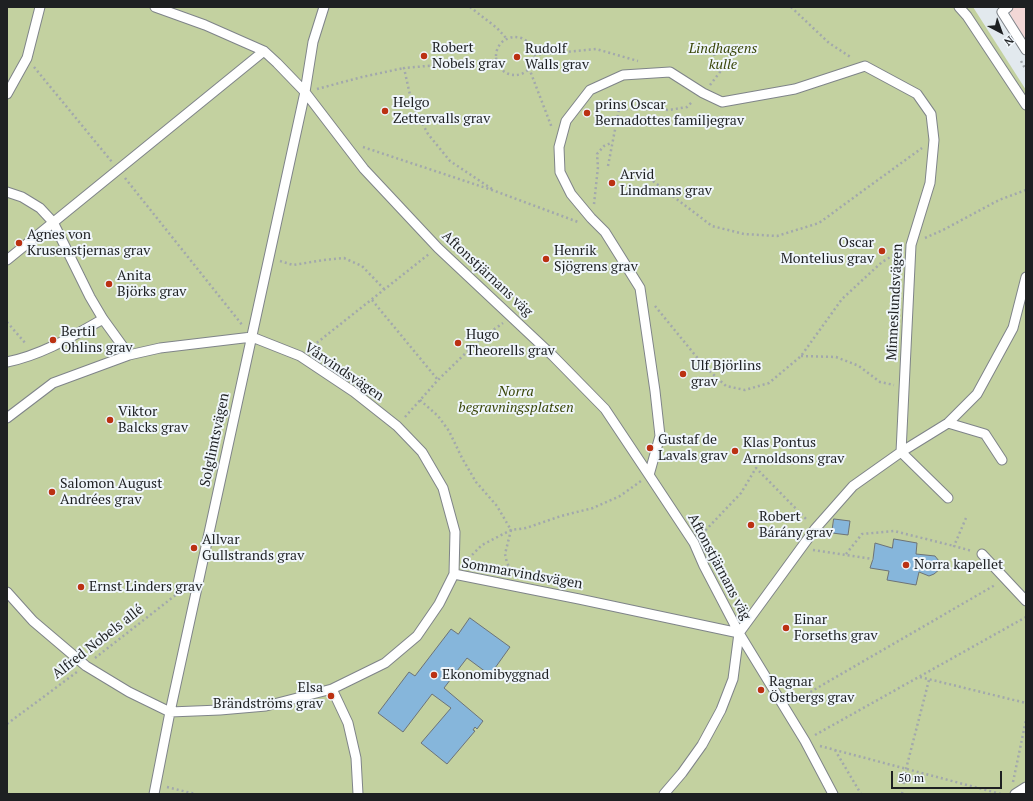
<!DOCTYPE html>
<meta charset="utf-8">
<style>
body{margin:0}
#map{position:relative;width:1033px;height:801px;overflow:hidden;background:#e2e9ee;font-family:"PT Serif",serif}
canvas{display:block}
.frame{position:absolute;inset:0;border:8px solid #1e2022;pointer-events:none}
.north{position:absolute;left:981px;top:12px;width:40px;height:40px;-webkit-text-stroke:3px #f0f6fb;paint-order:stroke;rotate:139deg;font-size:11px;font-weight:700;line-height:16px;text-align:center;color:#1e2022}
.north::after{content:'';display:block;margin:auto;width:14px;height:18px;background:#1e2022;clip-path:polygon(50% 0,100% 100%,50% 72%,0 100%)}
.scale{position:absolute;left:891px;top:771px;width:111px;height:18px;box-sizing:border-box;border:2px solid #1e2022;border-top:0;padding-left:5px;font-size:12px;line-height:14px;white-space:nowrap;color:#1e2022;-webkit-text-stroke:3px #f0f6fb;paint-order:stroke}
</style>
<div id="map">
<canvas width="1033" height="801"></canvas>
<div class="frame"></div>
<div class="north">N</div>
<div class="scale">50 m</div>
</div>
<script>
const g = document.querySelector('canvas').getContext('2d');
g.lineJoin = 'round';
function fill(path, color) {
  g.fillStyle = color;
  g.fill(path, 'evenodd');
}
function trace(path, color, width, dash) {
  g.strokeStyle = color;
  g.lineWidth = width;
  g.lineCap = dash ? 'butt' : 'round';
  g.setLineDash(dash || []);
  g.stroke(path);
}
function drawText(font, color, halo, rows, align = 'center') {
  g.font = font + ' "PT Serif",serif';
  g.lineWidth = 4;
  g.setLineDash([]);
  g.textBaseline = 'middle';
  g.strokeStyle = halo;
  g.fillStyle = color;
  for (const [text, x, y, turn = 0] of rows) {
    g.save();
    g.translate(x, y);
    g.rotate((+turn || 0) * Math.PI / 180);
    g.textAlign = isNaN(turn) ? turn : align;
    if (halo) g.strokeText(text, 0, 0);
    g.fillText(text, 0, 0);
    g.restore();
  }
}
fill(new Path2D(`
 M1007,7H1026V46Z`), '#f2d7d6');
fill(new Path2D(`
 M7,7H973L1026,90V794H7Z`), '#c3d1a0');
const building = new Path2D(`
 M834,519L850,521L848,535L832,533Z
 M894,539L917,543L916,554L935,556L939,561L940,569L934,574L929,576L919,572L916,585L887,580L889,571L870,568L873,559L875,543L892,548Z
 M470,618L510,647L490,675L467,658L444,688L483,721L477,729L475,727L473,730L475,731L447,764L421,743L451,708L432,694L403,732L378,713L409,672L415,676L451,629L458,634Z`);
fill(building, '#86b6db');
trace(building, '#6d7377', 1);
const service = new Path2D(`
 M155,7L205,25L264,51L277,63L305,92L364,169L438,248L553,356L605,409L649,475L694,543L704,566L739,633L805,741L833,794
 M959,7L967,16L1026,105
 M1008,7L1002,12L1026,50
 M7,94L27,58L40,7
 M7,192L22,197L40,208L53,222L90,297L103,319L129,355
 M7,260L264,51
 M7,362C42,355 73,336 103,319
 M7,418L53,383L129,355L160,348L252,337L300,356L354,392L397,426L422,452L443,488L455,532L454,574
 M948,423L985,434L1002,460
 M649,475L660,436L655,391L640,288L605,232L591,218L571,194L560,172L559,147L566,121L590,90L623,75L670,72L703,93L722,102L795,89L865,66L917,94L931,114L934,140L930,183L911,245L901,452L948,498
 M982,554L1026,601
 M7,592L33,621L86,666L129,692L170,712L220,710L266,706L332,689L385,663L417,636L439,604L454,574L579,599L739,633
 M332,689L348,723L356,758L358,794
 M154,794L170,712L305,92L313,42L324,7
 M664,794L682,773L702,745L721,710L733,679L739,633L815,529L853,486L901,452L948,423L977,394L1013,328L1026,277
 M1015,794L1026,787`);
trace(service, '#7f8489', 11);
trace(new Path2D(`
 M470,7L497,28L507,39
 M791,7L829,43L852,58
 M496 56a19 19 0 1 1 38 0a19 19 0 1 1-38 0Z
 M716,45L734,48L731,65L713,62Z
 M534,55L596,49L638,61
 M1021,61L1026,70
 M34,67L112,162
 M529,68L552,128
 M710,85L720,72L721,63
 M317,89L362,77L404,68
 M363,147L495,191L578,222
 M608,166L619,109H647L669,110L687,107L693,101
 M645,175L712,226L744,234L777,236L819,223L875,182L922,148
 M125,178L243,326
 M492,189L450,161L428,134L412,104L404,68L496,60
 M594,204L598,167L597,154L604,146L611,143
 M925,238L943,230L999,200L1026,190
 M280,261L293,265L324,260L344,258L362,266L385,290
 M372,300L438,380
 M655,306L704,366L726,386L745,390L769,383L801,356L842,299L882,262L899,252
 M7,322L26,344
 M309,349L429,254
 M801,356L836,357L859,366L880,382L894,385
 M420,400L438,416L449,431L462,458L476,482L497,506L511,530L505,554L507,563L514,575
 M405,417L438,380L479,340L503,323
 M966,518L954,546L972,551
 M702,534L741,493L756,468L808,521
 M813,550L873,559
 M846,554L862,534L894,531L954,546
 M465,562L482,545L511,530L526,528L561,516L593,508L620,496L641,481
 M95,658L186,587
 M920,677L1026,703
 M793,702L995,585
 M7,724L77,672
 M815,735L1026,617
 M820,746L1001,794
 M835,750L861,794
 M1013,782L1026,720
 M167,787L195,794
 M902,794L906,769L929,680`), '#a2a8ac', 2.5, [2, 3]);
trace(service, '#fff', 9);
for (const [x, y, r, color] of [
 [424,56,4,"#bb3112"],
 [517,57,4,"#bb3112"],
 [385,111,4,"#bb3112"],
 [587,113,4,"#bb3112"],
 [612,183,4,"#bb3112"],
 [19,243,4,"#bb3112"],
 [882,251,4,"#bb3112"],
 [546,259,4,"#bb3112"],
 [109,284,4,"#bb3112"],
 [53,340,4,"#bb3112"],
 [458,343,4,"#bb3112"],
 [683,374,4,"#bb3112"],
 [110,420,4,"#bb3112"],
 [650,448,4,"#bb3112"],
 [735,451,4,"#bb3112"],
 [52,492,4,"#bb3112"],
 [751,525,4,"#bb3112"],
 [194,548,4,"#bb3112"],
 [906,565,4,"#bb3112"],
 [81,587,4,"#bb3112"],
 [786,628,4,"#bb3112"],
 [434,675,4,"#bb3112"],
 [761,690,4,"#bb3112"],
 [331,696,4,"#bb3112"]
]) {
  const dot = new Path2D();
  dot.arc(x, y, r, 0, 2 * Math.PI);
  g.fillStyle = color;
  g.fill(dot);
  trace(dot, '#f0f6fb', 1.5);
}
drawText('14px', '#1e2022', '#f0f6fb', [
 ["Robert",432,48],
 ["Nobels grav",432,64],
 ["Rudolf",525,49],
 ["Walls grav",525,65],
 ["Helgo",393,103],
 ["Zettervalls grav",393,119],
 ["prins Oscar",595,105],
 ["Bernadottes familjegrav",595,121],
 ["Arvid",620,175],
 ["Lindmans grav",620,191],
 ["Agnes von",27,235],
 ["Krusenstjernas grav",27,251],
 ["Oscar",874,243,"right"],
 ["Montelius grav",874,259,"right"],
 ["Henrik",554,251],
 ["Sjögrens grav",554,267],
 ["Anita",117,276],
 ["Björks grav",117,292],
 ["Bertil",61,332],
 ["Ohlins grav",61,348],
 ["Hugo",466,335],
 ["Theorells grav",466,351],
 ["Ulf Björlins",691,366],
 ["grav",691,382],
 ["Viktor",118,412],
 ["Balcks grav",118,428],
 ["Gustaf de",658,440],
 ["Lavals grav",658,456],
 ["Klas Pontus",743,443],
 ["Arnoldsons grav",743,459],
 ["Salomon August",60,484],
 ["Andrées grav",60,500],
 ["Robert",759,517],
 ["Bárány grav",759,533],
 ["Allvar",202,540],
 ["Gullstrands grav",202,556],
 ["Norra kapellet",914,565],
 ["Ernst Linders grav",89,587],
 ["Einar",794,620],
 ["Forseths grav",794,636],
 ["Ekonomibyggnad",442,675],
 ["Ragnar",769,682],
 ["Östbergs grav",769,698],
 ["Elsa",323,688,"right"],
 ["Brändströms grav",323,704,"right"]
], 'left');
drawText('italic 14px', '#394608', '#f0f6fb', [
 ["Lindhagens",723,49],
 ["kulle",723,65],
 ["Norra",516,392],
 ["begravningsplatsen",516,408]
]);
drawText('14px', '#1e2022', '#f0f6fb', [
 ["Aftonstjärnans väg",487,274,43],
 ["Minneslundsvägen",895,302,-87],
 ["Vårvindsvägen",344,372,34],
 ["Solglimtsvägen",215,440,-78],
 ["Aftonstjärnans väg",719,567,62],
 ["Sommarvindsvägen",522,574,10],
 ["Alfred Nobels allé",98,642,-38]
]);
</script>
